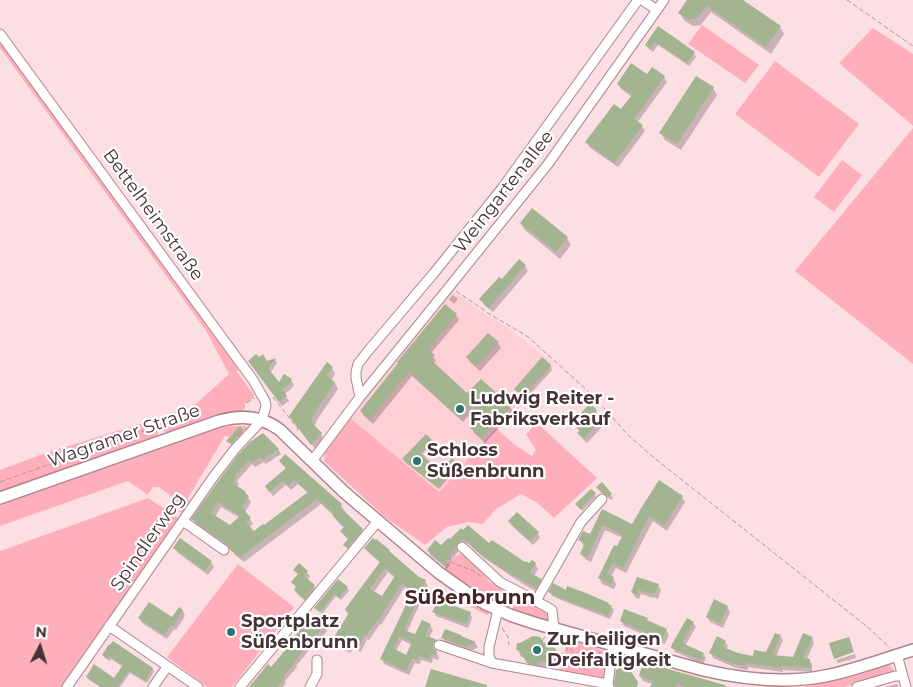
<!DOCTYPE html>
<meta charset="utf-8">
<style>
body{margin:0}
#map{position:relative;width:913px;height:687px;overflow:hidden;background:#fcdfe3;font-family:Montserrat,sans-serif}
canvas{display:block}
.north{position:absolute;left:15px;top:622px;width:50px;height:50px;-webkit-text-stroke:4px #fff;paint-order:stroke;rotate:5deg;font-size:14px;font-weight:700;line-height:20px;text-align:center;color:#453335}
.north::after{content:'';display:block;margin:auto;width:18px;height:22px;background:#453335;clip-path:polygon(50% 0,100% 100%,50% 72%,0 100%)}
</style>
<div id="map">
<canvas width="913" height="687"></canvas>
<div class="north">N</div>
</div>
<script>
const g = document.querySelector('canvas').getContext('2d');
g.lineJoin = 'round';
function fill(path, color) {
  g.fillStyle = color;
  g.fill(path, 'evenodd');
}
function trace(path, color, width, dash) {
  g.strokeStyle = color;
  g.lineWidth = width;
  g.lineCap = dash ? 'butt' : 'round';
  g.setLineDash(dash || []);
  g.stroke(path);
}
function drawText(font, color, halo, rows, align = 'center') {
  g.font = font + ' Montserrat,sans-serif';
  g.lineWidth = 4.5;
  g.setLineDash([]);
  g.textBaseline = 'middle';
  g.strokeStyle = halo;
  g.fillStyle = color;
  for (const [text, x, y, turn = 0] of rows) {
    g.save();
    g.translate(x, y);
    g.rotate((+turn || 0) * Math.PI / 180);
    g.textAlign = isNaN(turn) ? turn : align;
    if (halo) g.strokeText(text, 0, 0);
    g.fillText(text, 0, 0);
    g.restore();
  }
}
fill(new Path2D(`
 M452,290L478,309L511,330L554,364L439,493L350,418Z`), '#fdd0d6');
fill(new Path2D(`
 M702,25L759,65L745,83L688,44Z
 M873,28L913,54V126L839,63Z
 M0,41L234,361L238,370L237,372L254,395L253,398L243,405V411L241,412L170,433C163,432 157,426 150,426V429L158,434V437L0,492V470L40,455L181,411L197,403L229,374L205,329L0,48Z
 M775,61L859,124L819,177L735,114Z
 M913,128V364L795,271Z
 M842,160L862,175L834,212L814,197Z
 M350,418L439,492L496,428L515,445L532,456L536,450L526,434L537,423L597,478L554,518L536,502L521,494L496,509L483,524L468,522L447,527L425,545L386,518L324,461L325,451Z
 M231,426H245L248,428L249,431L241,438L233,434L229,437L225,436L188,498L191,504L184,512H180L168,505L173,498L159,487H153L148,495L128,481L0,526V503L193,435L194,437L219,428Z
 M148,498L183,521L67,687H0V551Z
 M460,554L469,555L489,573L487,580C499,586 511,593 509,608L478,593L448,573L444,569C448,562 453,558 460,554Z
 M238,564L294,607L232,687H207L167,657Z
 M508,590L545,610L549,614L550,620L547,621L514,611L513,609L514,604Z
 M453,592L487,611L489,615H487L451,597L450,595Z
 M564,639L610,652L605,679L559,671C566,663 567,649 564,639Z
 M888,665C893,666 893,669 894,674L845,687H803L854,676Z`), '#feafbb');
fill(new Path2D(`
 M689,0H741L780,27L784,34L771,54L711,12L701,25L693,26L684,20L680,13Z
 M658,28L694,53L696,57L689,66L658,45L653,52L649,49L646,45Z
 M647,76L664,77L667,82L637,123L642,126L645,131L618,167L589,147L587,142L621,111L632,97L621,89L618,84Z
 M713,88L717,95L681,150L665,140L661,133Z
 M521,224L567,238L571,245L560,259L525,230Z
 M525,266L528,271L493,312L484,305L481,300L502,281Z
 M453,295L458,299L454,304L449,299Z
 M456,315L459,320L431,353L436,361L433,364L467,395L481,380L510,407L513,412L485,443L474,433L472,428L482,417L474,410L463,422L412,376L373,424L364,416L361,411Z
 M498,343L501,348L480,371L470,362L467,357Z
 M259,359L267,362L275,359L277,363L270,373L279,384L291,380L294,385L290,390L284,394L289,401L282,406L252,366Z
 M550,365L552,370L525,400L518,394L516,389Z
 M332,368L335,374L331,381L335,383L338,389L317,420L314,427L321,434L324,440L316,450L291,416Z
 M596,411L599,416L597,418L603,426L587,443L582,438L579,433L580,432L573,423Z
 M240,428L243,431L232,445L228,442Z
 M431,441L432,444L421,455L440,474L457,464L459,467L439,489L405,462L403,459Z
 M278,449L281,454L266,464L264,462L255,467L252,464L237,481L239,484L236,487L248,497L251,502L245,512L253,524L249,527L253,533L264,527L308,493L298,484L291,490L286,485L273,496L266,487L287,470L280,461L341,505L344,510L343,511L362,530L365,535L350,553L345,545L349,540L342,531L344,528L336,520L333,515L321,504L244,562L235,555L232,550L196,525L193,519L238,457ZM221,507L240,518L230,526L215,517Z
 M602,484L613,498L611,500L600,490Z
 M595,494L596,497L582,511L579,507Z
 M682,497L685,502L667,531L653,521L626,573L616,568L611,577L613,578L616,584L614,589L602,584L599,578L623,538L605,530L591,562L585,559L581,554L585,546L583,545L580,540L590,535L603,510L633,526L641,511Z
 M509,521L538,533L540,538L533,545L512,526Z
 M461,530L526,564L529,565L532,561L535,564L538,569L534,576L541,580L543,585L539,593L523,584L484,558L467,543L459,548L458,552L449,563L450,565L447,569L431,556L428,551L442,547L450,541Z
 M175,548L211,562L214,567L208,575L178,553Z
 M366,548L425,581L428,586L407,632L416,636L430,625L433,630L429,638L436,641L438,645L435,648L431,640L434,650L439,657L438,660L433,658L432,663L421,660L420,664L415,663L409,675L384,664L382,659L413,593L405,587L381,625L380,624L369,640L367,639L361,652L354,648L350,653L336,645L334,640L349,616L346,610L381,563L369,553ZM388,572L395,578L382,598L374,592ZM402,640L412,645L407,657L396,651Z
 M295,570L307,572L310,577L307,580L314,586L317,591L308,603L298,595L295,590L297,588L293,582L298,575Z
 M637,578L658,585L661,590L658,599L654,597L653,598L641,594L639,599L635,597L632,592Z
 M338,581L347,588L349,591L341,600L336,596L322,614L316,608Z
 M566,591L608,604L614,610L610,619L566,602L552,596L550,592Z
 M727,607L730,612L723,628L710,622L707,617Z
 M183,611L185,616L176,630L174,629L167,639L142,623L139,618L172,619Z
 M434,611L470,613L472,618L468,628L436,616Z
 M313,617L324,626L327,631L314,646L313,645L296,666L297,667L285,681L286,683L283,687H251L272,668Z
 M647,619L648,622L666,630L669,635L665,644L624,626L621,621Z
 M693,623L696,627L685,646L703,654L706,658L703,664L675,652L673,647Z
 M446,630L475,643L478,647L470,652L445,643L443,638Z
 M780,636L783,640L776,657L793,659L812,638L814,643L807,659L809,660L812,664V672L783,670V672L748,667V670L736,668L713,658L711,653L725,642L728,646L726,649L738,655L754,657L767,654Z
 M113,642L153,669L154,672L147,683L130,673L120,687H98L99,686L89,680L87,677L114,679L123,667L111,659L110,661L105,658L103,655Z
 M543,644H550L561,661L559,663L560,664L551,670L548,666L540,671L532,670L525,657H521L518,650Z
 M855,654L856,658L838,663L836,660Z
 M644,663L728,687H661L643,681L640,676Z
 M897,684L899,687H885Z`), '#0003');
fill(new Path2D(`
 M687,0H743L781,26L766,47L707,6L697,18L689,20L678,13Z
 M658,26L695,52L687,63L655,42L650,49L645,45Z
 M631,63L647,74L652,67L665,76L634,119L643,125L614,163L585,142L614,104L621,109L632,95L617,84Z
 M696,76L714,87L677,144L659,133Z
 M532,208L568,237L556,252L520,223Z
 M519,259L526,265L489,308L479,299L499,277L502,279Z
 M445,304L457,314L428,349L435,355L430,359L467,393L481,379L511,406L481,438L470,428L481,416L471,406L460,418L409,372L370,419L360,411L398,363L397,362Z
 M488,333L499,342L476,367L466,357Z
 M256,354L259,357L263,354L267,361L276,358L268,368L279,382L284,374L292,379L288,385L282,389L287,396L279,402L248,361Z
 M542,357L551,365L522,396L514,389Z
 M327,362L333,367L326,376L335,382L314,414L311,421L313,423H312L322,433L311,445L289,416Z
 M590,403L597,410L594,413L601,420L584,439L577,433L580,431L572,423Z
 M240,426L243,429L231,444L226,441Z
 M263,433L279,449L262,460L260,457L251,463L249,460L234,476L237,477L233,483L246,492L245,493L249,496L242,507L251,518L246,522L254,531L263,524L264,525L308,492L294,480L288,486L283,481L269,492L265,486L286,468L279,461L285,454L342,504L340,507L363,529L347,548L343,545L348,539L340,531L344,527L332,515L333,513L317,499L241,557L230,550L228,545L191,519L219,480L237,456L250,442ZM218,502L240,516L230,525L211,513Z
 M426,434L432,440L420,452L440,472L452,458L458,464L437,487L402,459Z
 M659,480L683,496L664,526L649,516L623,568L612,563L607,574L614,577L611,584L598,578L614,545L617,546L623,535L602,525L588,557L580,554L585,543L578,540L583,531L590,534L602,509L632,524L640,510Z
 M602,482L612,494L608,498L607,495L602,493L596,487Z
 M591,489L596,493L580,509L575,504Z
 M517,512L539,532L530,541L508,521Z
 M468,525L489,543L492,540L525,562L526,561L529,563L532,560L536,563L530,573L542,579L536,588L502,569L480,554L464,539L457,543L456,547L447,558L449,559L444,565L427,550L435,540L441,545L448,538L450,539L461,528L463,530Z
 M180,538L212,561L205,571L173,548Z
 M373,538L375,540L376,539L390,550L389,551L419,577L426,580L404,630L415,634L422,620L431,624L425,636L436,639L433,643V646L434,649L437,651L436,655L431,654L429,659L419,656L417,660L412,659L406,671L380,659L412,592L402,583L378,621H377L366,636L364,635L359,648L351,644L347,650L332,640L349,613L345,610L348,605L380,562L364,548ZM385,568L395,576L382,596L370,589ZM399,636L412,642L406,655L393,648Z
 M299,563L308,571L304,576L315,585L305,599L294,590L296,587L291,582L298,574L293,570Z
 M637,577L659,584L655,594L651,593V594L638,590L637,595L631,592Z
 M338,579L348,587L339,598L334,594L320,612L314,608Z
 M553,583L566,590L567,586L586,593L609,603L608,604L612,606L608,616L563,599L548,592Z
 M714,599L728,606L720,623L706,617Z
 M438,600L471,612L466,624L432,612Z
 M149,602L172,617L179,607L183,610L173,626L171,625L164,635L138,618Z
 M624,609L648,618L647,620L667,629L662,640L620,621Z
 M312,615L325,625L311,642L310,641L295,661H296L283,676L285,678L277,687H249L268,664L271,667L287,648L286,647Z
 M687,618L694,622L682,643L704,653L701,660L671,648L672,644Z
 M445,629L461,635V636L476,642L466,647L441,638Z
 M775,633L781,635L773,655L793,657L803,633L813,637L803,658L810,659V668L781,666V668L746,663V666L733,664L709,653L717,636L726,641L723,647L738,653L753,656L754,650L766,652Z
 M533,636L540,637L544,643L547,641L549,643L551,642L558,653L556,655L557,657L546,664L543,660L536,665L527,663L519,650H516L517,643H520Z
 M849,637L854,652L834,659L829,643Z
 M113,641L153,668L145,681L129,671L117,687H101L86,677L94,664L114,678L123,665L109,656L108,659L102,655L109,644L110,645Z
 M643,662L725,685V687H685L676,684V687H650L653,681L639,676Z
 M620,668L630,670L638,682L637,687H615L614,683L616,670Z
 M431,669L487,685V687H425Z`), '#a2b490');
const minor = new Path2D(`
 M642,0L657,10
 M0,34L253,380L265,401L266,406L262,420L235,449L214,476L67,687
 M360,397L356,378V372L358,364L368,351L434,273L503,187L638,0
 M312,461L360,397L450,286L548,164L664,0
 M183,521L224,550
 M462,547L500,582L536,601L552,610L554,628
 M536,601L581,522L602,499
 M498,610L489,647V656L492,663L608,684
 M109,626L198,687
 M439,645L492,663
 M897,655L906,687
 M153,687L167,667
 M240,687L378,521
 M310,687L317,674V660
 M609,687L608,684L613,645
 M857,687L895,676H903`);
const major = new Path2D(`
 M0,498L219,421C240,415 262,416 280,430L344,492L438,572L466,592L486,604L510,615L534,623L703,670C742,679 785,684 825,676C855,670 884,659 913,650`);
trace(minor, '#af848a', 11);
trace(major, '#af848a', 14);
trace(new Path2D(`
 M847,0L913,46
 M456,291L491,315L527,336L590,393L629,436L658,461L870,629L890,648
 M273,397L298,429L296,431
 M244,409V405L254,398
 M0,482L152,428L158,433
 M449,560L450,556L455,551
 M445,566L449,561C458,566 464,567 472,570C476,572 478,575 482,577
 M502,628L508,637L509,645
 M542,641L545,637
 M566,642L585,670
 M590,658L601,652
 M564,668L562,662L558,656L566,651L568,646
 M573,668L588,659L601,662`), '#ad9598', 1, [5, 2.5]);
trace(minor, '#fff', 9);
trace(major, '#fff', 11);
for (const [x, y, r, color] of [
 [460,409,5,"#2b746f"],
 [417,461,5,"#2b746f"],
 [231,632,5,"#2b746f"],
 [537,650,5,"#2b746f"]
]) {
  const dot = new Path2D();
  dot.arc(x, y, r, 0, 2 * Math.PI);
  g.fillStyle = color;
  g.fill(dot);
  trace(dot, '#fff', 2);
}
drawText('18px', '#453335', '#fff', [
 ["Weingartenallee",504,192,-52],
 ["Bettelheimstraße",153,215,54],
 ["Wagramer Straße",124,436,-19],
 ["Spindlerweg",148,542,-55]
]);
drawText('bold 18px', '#453335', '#fff', [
 ["Ludwig Reiter -",470,399],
 ["Fabriksverkauf",470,420],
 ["Schloss",427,451],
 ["Süßenbrunn",427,472],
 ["Sportplatz",241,622],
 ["Süßenbrunn",241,643],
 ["Zur heiligen",547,640],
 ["Dreifaltigkeit",547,661]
], 'left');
drawText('bold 20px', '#49252b', '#fff', [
 ["Süßenbrunn",470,598]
]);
</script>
